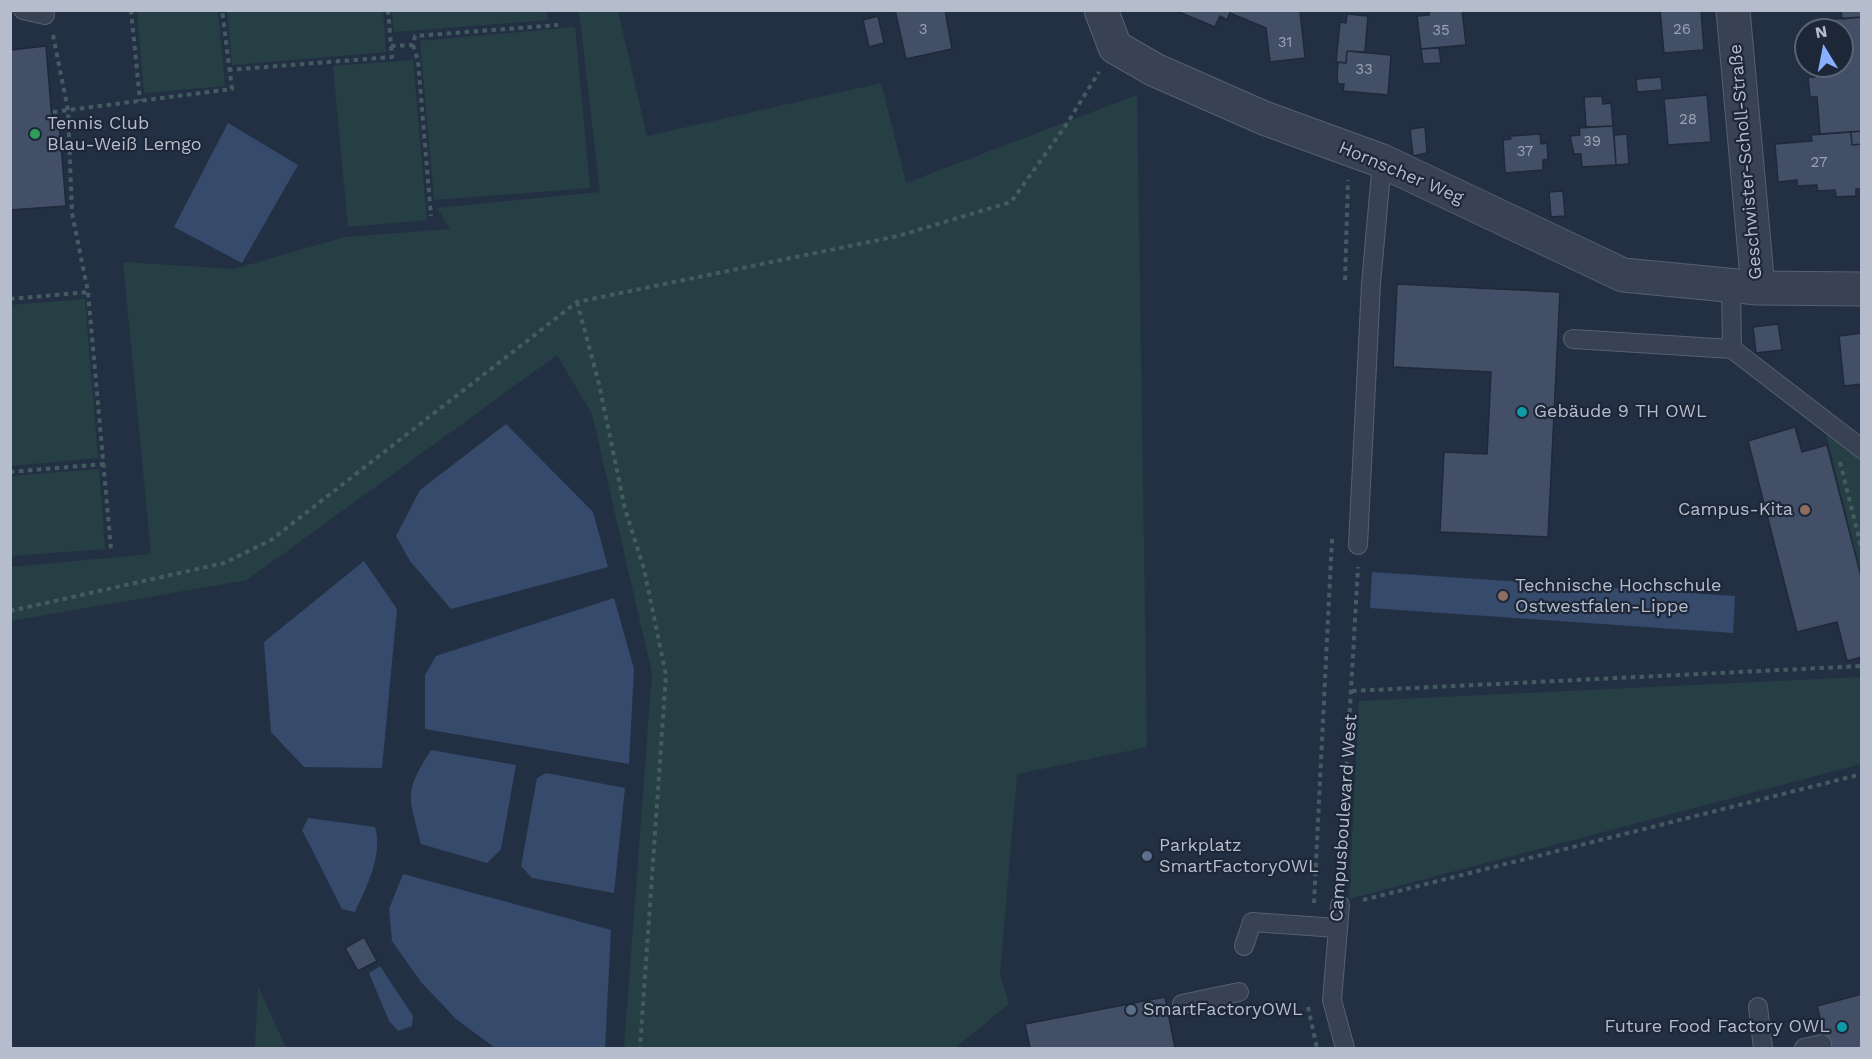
<!DOCTYPE html>
<meta charset="utf-8">
<style>
body{margin:0}
#map{position:relative;width:1872px;height:1059px;overflow:hidden;background:#233044;font-family:"Work Sans",sans-serif}
canvas{display:block}
.frame{position:absolute;inset:0;border:12px solid #b5bdcd;pointer-events:none}
.north{position:absolute;left:1794px;top:18px;width:60px;height:60px;box-sizing:border-box;background:#1d2738;border:2px solid #5a6374;border-radius:50%;rotate:350deg;font-size:16px;font-weight:700;line-height:24px;text-align:center;color:#b5bdcd}
.north::after{content:'';display:block;margin:auto;width:21px;height:27px;background:#88b0ff;clip-path:polygon(50% 0,100% 100%,50% 72%,0 100%)}
</style>
<div id="map">
<canvas width="1872" height="1059"></canvas>
<div class="frame"></div>
<div class="north">N</div>
</div>
<script>
const g = document.querySelector('canvas').getContext('2d');
g.lineJoin = 'round';
function fill(path, color) {
  g.fillStyle = color;
  g.fill(path, 'evenodd');
}
function trace(path, color, width, dash) {
  g.strokeStyle = color;
  g.lineWidth = width;
  g.lineCap = dash ? 'butt' : 'round';
  g.setLineDash(dash || []);
  g.stroke(path);
}
function drawText(font, color, halo, rows, align = 'center') {
  g.font = font + ' "Work Sans",sans-serif';
  g.lineWidth = 4.5;
  g.setLineDash([]);
  g.textBaseline = 'middle';
  g.strokeStyle = halo;
  g.fillStyle = color;
  for (const [text, x, y, turn = 0] of rows) {
    g.save();
    g.translate(x, y);
    g.rotate((+turn || 0) * Math.PI / 180);
    g.textAlign = isNaN(turn) ? turn : align;
    if (halo) g.strokeText(text, 0, 0);
    g.fillText(text, 0, 0);
    g.restore();
  }
}
fill(new Path2D(`
 M137,11H218L225,86L144,93Z
 M227,11H383L386,52L232,65Z
 M392,11H547L548,20L394,32Z
 M579,11H618L647,136L881,83L906,183L1137,95L1147,747L1017,774L1000,975L1009,1004L955,1048H624L652,673L592,414L557,355L247,580L11,621V567L151,554L123,262L234,269L345,237L450,229L437,208L600,192Z
 M575,27L590,188L434,200L420,41Z
 M413,60L427,220L348,227L333,66Z
 M85,299L98,458L11,466V305Z
 M1826,433L1861,453V578Z
 M99,469L105,549L11,556V476Z
 M1861,677V764L1349,899L1359,701Z
 M258,986L286,1048H255Z`), '#263f44');
fill(new Path2D(`
 M228,123L298,165L242,263L174,227Z
 M506,424L593,512L608,567L451,609L410,561L396,536L420,490Z
 M364,561L397,609L382,768L304,767L271,732L264,642Z
 M1372,572L1735,596L1733,633L1370,608Z
 M614,598L634,669L629,764L425,729V675L436,656Z
 M431,750L516,765L501,849L487,863L421,844C409,795 403,794 431,750Z
 M546,773L625,788L614,893L532,878L521,866L537,778Z
 M308,818L375,827C383,855 367,886 355,912L342,909L302,830Z
 M403,874L611,930L605,1048H495L456,1019L421,982L392,941L389,909Z
 M380,966L413,1016L412,1026L398,1031L389,1021L369,973Z`), '#364a6c');
const building = new Path2D(`
 M895,10H945L952,49L906,59Z
 M1174,10H1231L1227,20L1220,16L1215,27Z
 M1231,10H1300L1305,58L1270,62L1266,28L1230,13Z
 M1429,10H1462L1466,45L1421,49L1417,16L1429,15Z
 M1660,10H1701L1704,50L1664,53Z
 M1841,10H1862V17L1842,19Z
 M1347,14L1368,16L1365,52L1347,51L1346,63L1336,62L1340,22L1346,23Z
 M878,16L884,43L869,47L863,20Z
 M1862,17V131L1820,134L1817,97H1810L1808,77H1815L1814,66H1842V30H1820L1819,20Z
 M46,46L52,120H59L66,206L10,210V47L11,50Z
 M1439,48L1441,63L1423,64L1421,49Z
 M1347,51L1391,55L1388,95L1343,91L1344,84H1338L1337,77L1338,62L1346,63Z
 M1661,77L1662,90L1637,92L1636,79Z
 M1707,95L1711,142L1668,145L1664,99Z
 M1602,96L1603,104L1611,103L1613,126L1586,127L1584,97Z
 M1613,126L1616,165L1582,167L1581,154H1574L1570,136L1580,135L1579,128Z
 M1425,127L1427,153L1413,156L1410,129Z
 M1862,131V144L1852,145L1851,132Z
 M1851,132L1852,145L1862,144V189H1856V196L1836,197L1835,190L1817,191V185L1797,186V180L1778,182L1775,144L1812,141L1811,135Z
 M1540,134L1541,144L1547,143L1548,159L1543,160V170L1505,173L1503,140L1511,139L1510,136Z
 M1627,134L1629,164L1616,165L1614,135Z
 M1563,191L1565,216L1551,217L1549,192Z
 M1397,284L1560,292L1548,537L1440,532L1444,452L1487,454L1491,372L1393,367Z
 M1778,324L1782,350L1756,353L1753,327Z
 M1862,333V384L1844,386L1839,336Z
 M1795,427L1802,452L1827,445L1862,580V657L1847,661L1837,622L1797,632L1748,441Z
 M364,937L377,961L358,971L345,948Z
 M1862,994V1048H1828L1817,1006Z
 M1165,997L1175,1048H1030L1025,1024Z`);
fill(building, '#424f66');
trace(building, '#1f293a', 1.5);
const lane = new Path2D(`
 M23,10L45,15
 M1731,286L1732,349L1862,449
 M1573,339L1732,349
 M1358,545L1371,284L1382,161
 M1340,905L1332,1000L1345,1048
 M1244,946L1252,922L1337,928
 M1182,1004L1239,992
 M1758,1007L1763,1048
 M1804,1048L1822,1044`);
const street = new Path2D(`
 M1101,10L1115,47L1155,70L1264,118L1382,161L1623,275L1758,288L1733,10
 M1758,288L1862,289`);
trace(lane, '#566070', 20);
trace(street, '#566070', 35);
trace(new Path2D(`
 M131,10L140,101
 M53,35L68,110L72,213L88,292L111,549
 M413,45L418,61L431,216
 M391,46L413,45L415,36L558,25
 M228,70L392,57L388,10
 M53,112L232,89L222,10
 M1345,280L1348,180
 M10,299L88,292
 M577,302L599,384L625,509L644,569L666,675L640,1048
 M1840,462L1862,550
 M10,472L104,464
 M10,611L224,563L271,540L577,302L898,236L1011,202L1066,125L1099,72
 M1352,691L1862,666
 M1340,883L1358,567
 M1363,900L1862,774
 M1314,903L1332,539
 M1308,1007L1317,1048`), '#445c61', 4, [4.5, 4.5]);
trace(lane, '#384253', 18);
trace(street, '#384253', 33);
for (const [x, y, r, color] of [
 [35,134,6,"#2e9e5b"],
 [1522,412,6,"#0f9aa8"],
 [1805,510,6,"#8d6e63"],
 [1503,596,6,"#8d6e63"],
 [1147,856,6,"#5c6f8a"],
 [1131,1010,6,"#5c6f8a"],
 [1842,1027,6,"#0f9aa8"]
]) {
  const dot = new Path2D();
  dot.arc(x, y, r, 0, 2 * Math.PI);
  g.fillStyle = color;
  g.fill(dot);
  trace(dot, '#1d2738', 2);
}
drawText('15px', '#98a2b3', null, [
 ["3",923,30],
 ["26",1682,30],
 ["35",1441,31],
 ["31",1285,43],
 ["33",1364,70],
 ["28",1688,120],
 ["39",1592,142],
 ["37",1525,152],
 ["27",1819,163]
]);
drawText('18px', '#b5bdcd', '#1d2738', [
 ["Tennis Club",47,124],
 ["Blau-Weiß Lemgo",47,145],
 ["Gebäude 9 TH OWL",1534,412],
 ["Campus-Kita",1793,510,"right"],
 ["Technische Hochschule",1515,586],
 ["Ostwestfalen-Lippe",1515,607],
 ["Parkplatz",1159,846],
 ["SmartFactoryOWL",1159,867],
 ["SmartFactoryOWL",1143,1010],
 ["Future Food Factory OWL",1830,1027,"right"]
], 'left');
drawText('18px', '#b5bdcd', '#1d2738', [
 ["Geschwister-Scholl-Straße",1746,162,-95],
 ["Hornscher Weg",1401,173,23],
 ["Campusboulevard West",1344,818,-86]
]);
</script>
